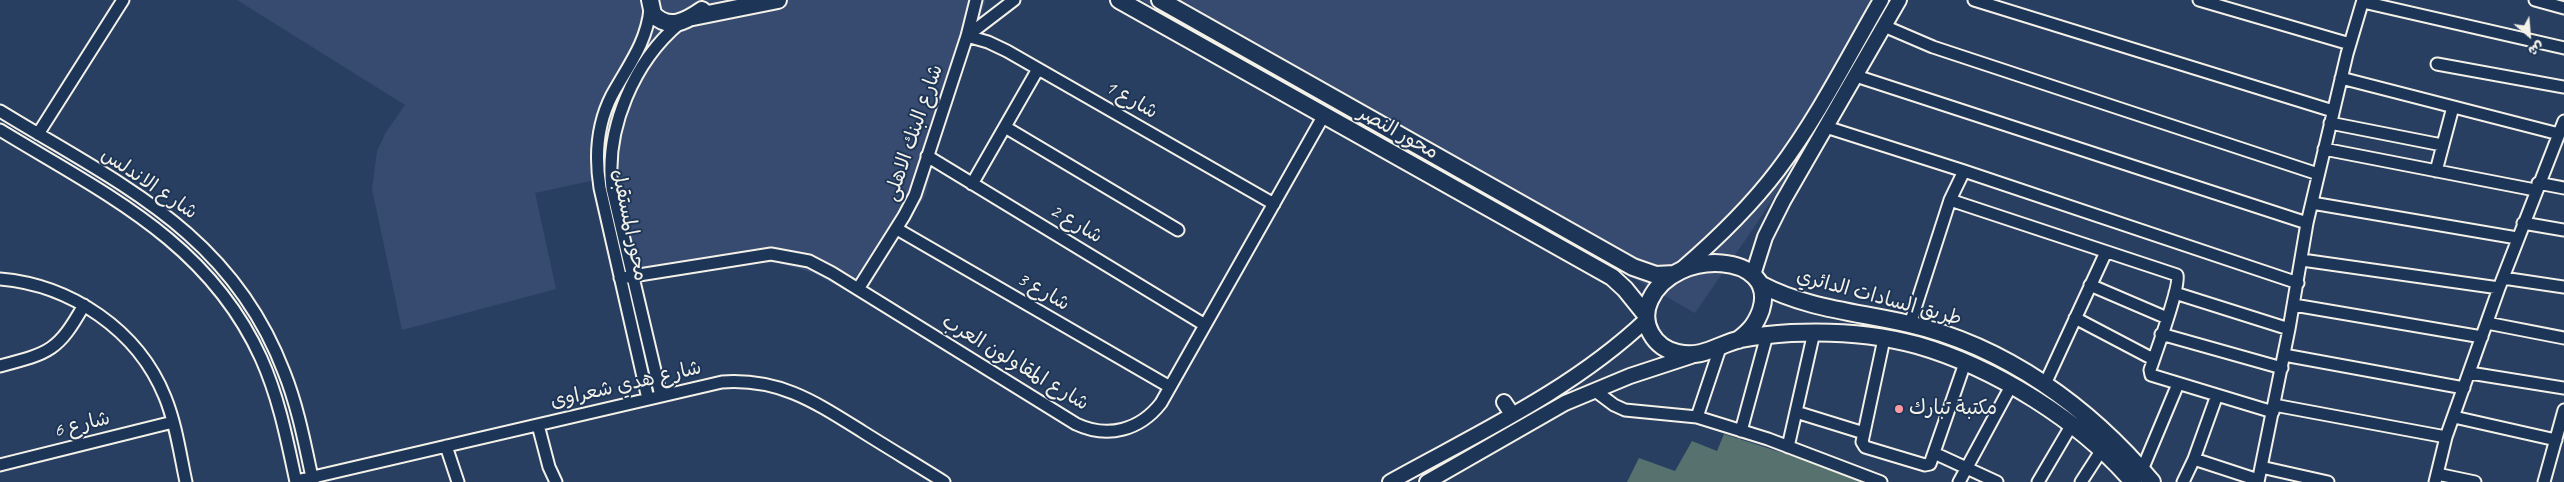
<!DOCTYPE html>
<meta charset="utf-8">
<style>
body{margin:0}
#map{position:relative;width:2564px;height:482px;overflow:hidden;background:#283f62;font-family:Caveat,"Playpen Sans Arabic",sans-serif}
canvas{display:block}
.north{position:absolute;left:2504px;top:10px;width:50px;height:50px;-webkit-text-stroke:4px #1d3557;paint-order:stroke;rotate:153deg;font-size:14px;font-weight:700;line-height:20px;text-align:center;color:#f4f1e8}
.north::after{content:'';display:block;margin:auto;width:18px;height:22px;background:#f4f1e8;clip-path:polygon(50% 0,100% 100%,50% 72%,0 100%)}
</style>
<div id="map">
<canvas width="2564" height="482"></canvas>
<div class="north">ش</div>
</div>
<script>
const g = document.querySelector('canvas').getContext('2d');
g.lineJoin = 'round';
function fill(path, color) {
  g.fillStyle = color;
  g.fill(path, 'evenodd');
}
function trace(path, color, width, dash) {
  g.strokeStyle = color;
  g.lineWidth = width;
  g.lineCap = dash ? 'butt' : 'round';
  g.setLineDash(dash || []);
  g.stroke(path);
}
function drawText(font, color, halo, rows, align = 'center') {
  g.font = font + ' Caveat,"Playpen Sans Arabic",sans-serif';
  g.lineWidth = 4;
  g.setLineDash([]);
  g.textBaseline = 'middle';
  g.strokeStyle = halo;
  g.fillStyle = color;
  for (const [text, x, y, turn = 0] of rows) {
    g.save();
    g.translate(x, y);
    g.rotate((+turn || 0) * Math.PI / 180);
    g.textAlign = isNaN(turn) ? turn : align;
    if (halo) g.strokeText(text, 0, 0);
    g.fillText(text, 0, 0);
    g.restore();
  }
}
fill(new Path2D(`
 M237,0H986L938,143L926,194L862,299L813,273L778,263H747L705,268L631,285L605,178L535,193L556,289L402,330L372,189L377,151L386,132L405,105Z
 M1142,0H1891L1806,148L1755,226L1695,313Z`), '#364b6f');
fill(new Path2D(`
 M1724,434L1820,465L1861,482H1627L1639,458L1675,471L1692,441L1717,451Z`), '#56716e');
const minor = new Path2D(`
 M1974,0L2333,111
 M2199,0L2350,44
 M2535,0L2564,8
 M2363,2L2564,48
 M1884,26L1933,47L2318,174
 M967,36L988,42L1007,51L1274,204
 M967,36L1014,0
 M2437,64L2564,87
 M1856,76L2307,223
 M2341,78L2559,134
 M0,111C119,184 231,232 284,372C298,407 305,445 313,482
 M2330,123L2442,145
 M1005,127L1178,230
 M1826,127L1964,171L2298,283
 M0,130C103,193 208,241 261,358C279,398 287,440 296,482
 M38,134L123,0
 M2324,149L2535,190
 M927,156L1205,325
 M2436,171L2453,107
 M2538,183L2564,188
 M972,184L1038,69
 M1950,200L2177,275C2181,285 2155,355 2150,370L2151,375L2273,412
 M2312,203L2517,238
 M2523,223L2564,230
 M897,229L1170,387
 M2302,260L2499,288
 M620,278L771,254L809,261L832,273L1076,424C1108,439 1140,430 1161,403L1324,115
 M2503,278L2564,287
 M0,279C71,285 138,330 165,397C176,424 180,454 186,482
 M2090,285L2167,318
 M858,289L904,216L915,195L967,36L976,0
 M2175,293L2289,329
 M2294,305L2482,337
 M2075,318L2153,359
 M2487,323L2564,338
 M1910,324L1950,200L1964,171
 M2161,334L2282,368
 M1884,339L1862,442L1865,447L1925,465L1930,464L1965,363
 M2284,355L2464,388
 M0,366C50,353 58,351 84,305
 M2470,373L2564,388
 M2045,384L2106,252
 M1594,390L1614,405L1625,410L1697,417L1768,439L1881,482
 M661,396L612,188C605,129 634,61 680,23
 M648,399L600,188C595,157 597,124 612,95C628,66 647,42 650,9
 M2274,405L2446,437
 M1796,412L1864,433
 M1697,417L1720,348
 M2454,417L2556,440
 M538,425L549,467L556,482
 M1741,431L1767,335
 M446,446L458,482
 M1788,447L1814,332
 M1934,453L1997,482
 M2194,459L2258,480
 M0,465L173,422
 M2261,467L2328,482
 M2142,470L2178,384
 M2437,474L2475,482
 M296,481L722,382C780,378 815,402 863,432C890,449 917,465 944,482
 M1959,482L2011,386
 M2038,482L2071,426
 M2081,482L2101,451
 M2183,482L2194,459L2217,395
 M2258,482L2289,329L2307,223L2347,54L2363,0
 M2435,482L2446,437L2499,288L2564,121
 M2544,482L2564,410`);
const major = new Path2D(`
 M1682,269C1717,239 1750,207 1778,170C1818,117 1848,57 1881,0
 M1753,275L1765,237L1783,201L1899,0
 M1504,402L1512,414
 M1390,482C1478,433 1572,390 1646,320
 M1427,482L1565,403L1630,376L1691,356`);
const highway = new Path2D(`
 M650,0L653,14C669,31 686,21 702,10
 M1119,0L1612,277L1625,289L1646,315
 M1160,0L1633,267L1656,275L1674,274
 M693,17L778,0
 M1760,284C1807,309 1857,312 1909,324C2005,346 2089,407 2152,482
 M1738,340C1750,331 1756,324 1761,310C1779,253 1675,246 1650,300C1639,323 1654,348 1678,353C1702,359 1719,344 1741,339C1757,336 1774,334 1791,333C1832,331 1877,334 1917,345C1994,367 2081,421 2133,482`);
trace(minor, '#f4f1e8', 15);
trace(major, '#f4f1e8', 18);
trace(highway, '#f4f1e8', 20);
trace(minor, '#1d3557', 11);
trace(major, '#1d3557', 14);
trace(highway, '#1d3557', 16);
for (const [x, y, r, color] of [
 [1899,409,5,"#ff9aa2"]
]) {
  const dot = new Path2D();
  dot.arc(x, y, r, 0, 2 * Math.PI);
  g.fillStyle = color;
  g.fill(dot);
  trace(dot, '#1d3557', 2);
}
drawText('20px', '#f4f1e8', '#1d3557', [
 ["شارع 1",1131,100,30],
 ["شارع البنك الاهلى",914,133,-71],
 ["محور النصر",1398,133,29],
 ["شارع الاندلس",149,184,34],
 ["شارع 2",1076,224,31],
 ["محور المستقبل",629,225,78],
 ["شارع 3",1043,292,30],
 ["طريق السادات الدائري",1879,298,15],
 ["شارع المقاولون العرب",1015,363,31],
 ["شارع هدي شعراوى",626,385,-13],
 ["شارع 6",82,425,-14]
]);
drawText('20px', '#f4f1e8', '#1d3557', [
 ["مكتبة تبارك",1909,409]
], 'left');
</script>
